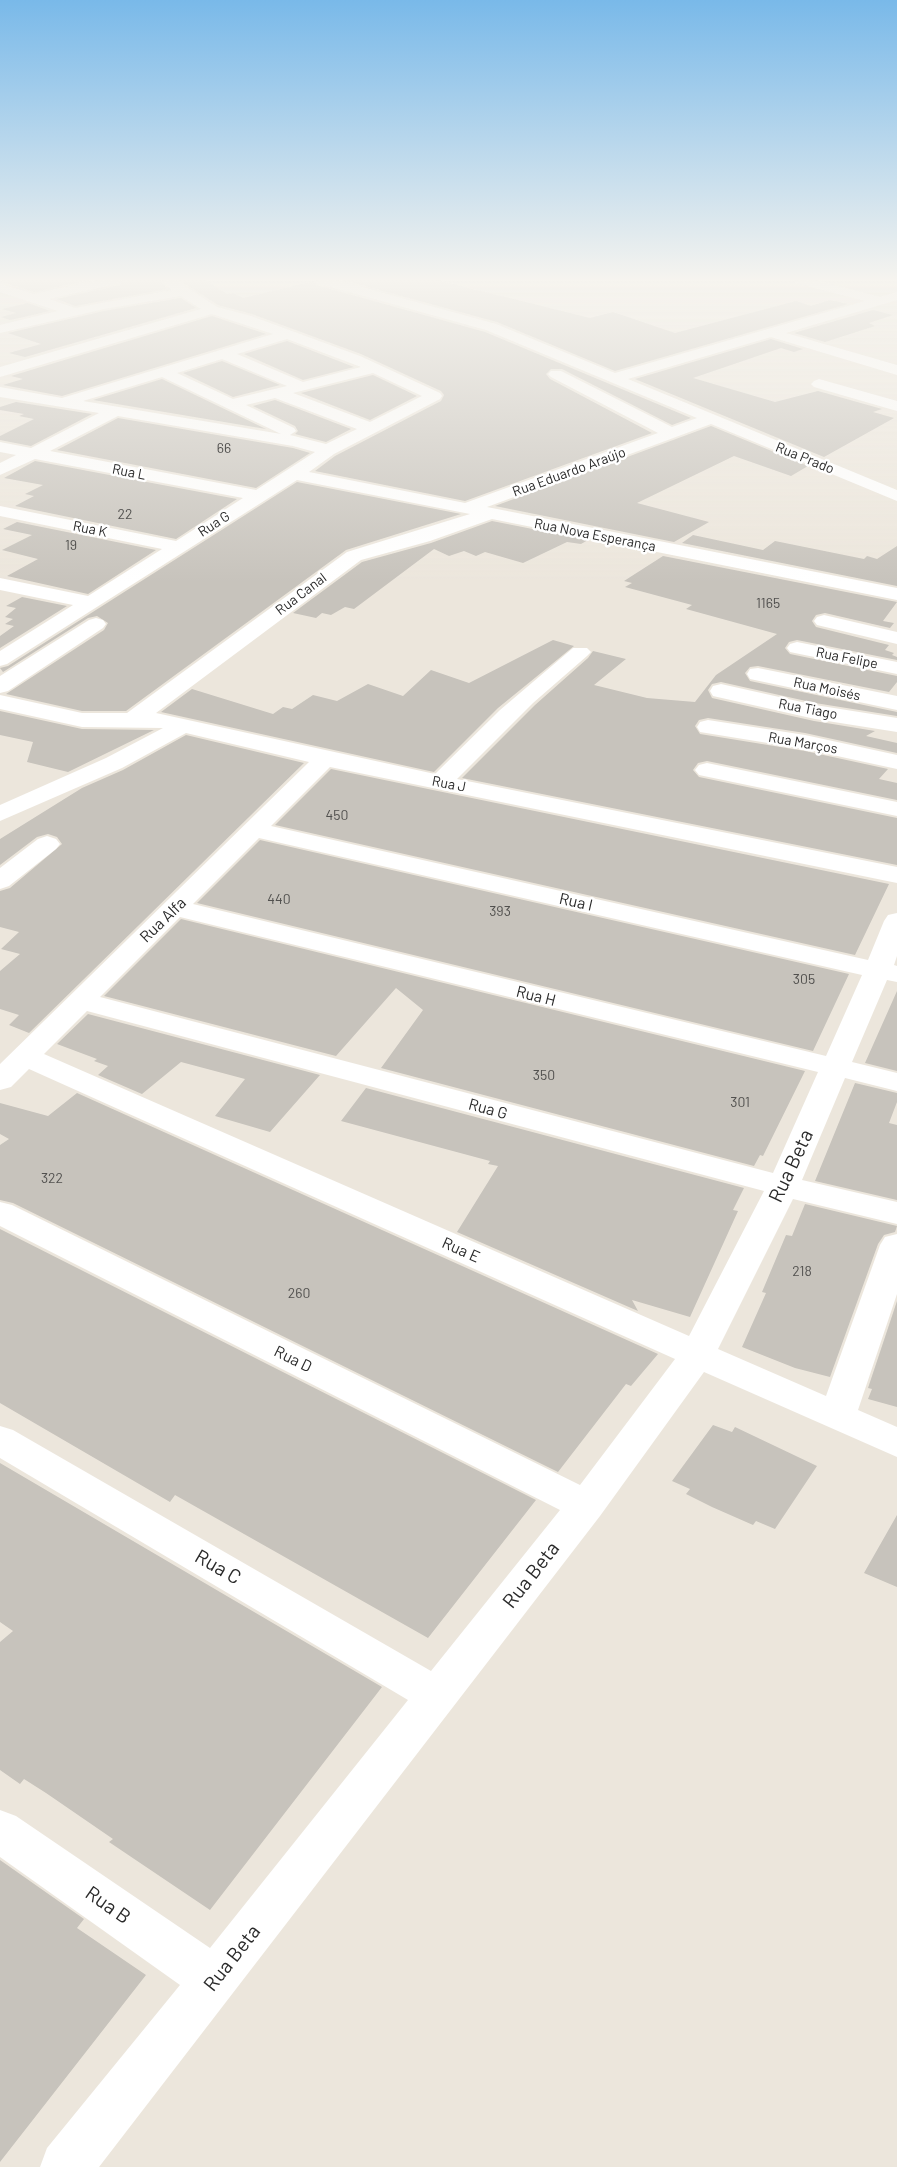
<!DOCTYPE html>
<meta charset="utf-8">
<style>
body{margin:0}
canvas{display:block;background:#ece6dc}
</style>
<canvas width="897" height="2167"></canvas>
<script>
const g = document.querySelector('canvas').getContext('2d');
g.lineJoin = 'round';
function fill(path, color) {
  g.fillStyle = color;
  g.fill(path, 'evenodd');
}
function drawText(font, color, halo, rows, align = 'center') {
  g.font = font + ' Barlow,sans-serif';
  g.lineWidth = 5;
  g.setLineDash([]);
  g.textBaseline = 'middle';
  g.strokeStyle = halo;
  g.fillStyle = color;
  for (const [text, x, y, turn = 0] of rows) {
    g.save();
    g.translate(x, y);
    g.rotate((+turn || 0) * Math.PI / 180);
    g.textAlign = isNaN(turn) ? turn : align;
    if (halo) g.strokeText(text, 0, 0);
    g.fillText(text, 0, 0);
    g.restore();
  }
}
fill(new Path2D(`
 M3,280H90L34,292L2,282Z
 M123,280H160L167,289L75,306L57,299L120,285Z
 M179,280H205L227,294L234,293L243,298L314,281L316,285L485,332L691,418L672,425L562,369H551L546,374L550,379L652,433L465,501L315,471L335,456L441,401L444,395L441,391L361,354L252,314L218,305Z
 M343,280H437L590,318L613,312L675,333L796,301L811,306L830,300L848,304L615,371L497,322Z
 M181,298L196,308L25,357L9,353L41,344L8,333L104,311Z
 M28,303L50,311L10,320L1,317L16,313L2,309Z
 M873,310L893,315L869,323L875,326L825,342L794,333Z
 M212,316L266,334L62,396L3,385L23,379L11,376Z
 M771,339L803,349L794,352L781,348L693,378L775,402L818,391L882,409L873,412L894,418L824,457L635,379Z
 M287,341L354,367L303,380L244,354Z
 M222,361L280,385L233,397L183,373Z
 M373,375L417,396L370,420L301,393Z
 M162,379L266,429L93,400Z
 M275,400L351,429L326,442L295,434L298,431L295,426L253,406Z
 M16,402L92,414L31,446L0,440V436L34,419L19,416L24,414L0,410V407Z
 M118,418L293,448L310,453L256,488L57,450Z
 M711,426L808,466L791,476L734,456L637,503L709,522L674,542L495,506Z
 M35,461L237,499L176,539L15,506L34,496L25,494L43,485L4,478Z
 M297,482L461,514L346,550L126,711H82L6,694L104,630L108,623L97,616L88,618L3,672L0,668L8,666Z
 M492,521L588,540L581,544L567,542L523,563L485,552L476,556L464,551L449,556L434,549L354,609L345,607L331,615L322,613L316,618L293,613L362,562L431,543Z
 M17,522L156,550L88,594L7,576L38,559L2,550L32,535L3,529Z
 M693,535L763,550L775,541L864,559L867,556L877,559L897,546V586L682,543Z
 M663,556L897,602L883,621L894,623L890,628L825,613L816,615L812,621L816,627L889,645L885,650L894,653L892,655L897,657V660L797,640L789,642L785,648L790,654L897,676V682L889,692L758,666L750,667L745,673L750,681L897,712V716L815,703L721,682L712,684L708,690L712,698L814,721L875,731L866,736L897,743V753L805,733L708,718L699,720L695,726L700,734L805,751L888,769L879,779L897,783V800L707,761L698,763L693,770L699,777L897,818V865L462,778L535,705L588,658L593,651L626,659L594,685L647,698L695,702L716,675L777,634L686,609L692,605L625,587L632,583L624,581Z
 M22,597L67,606L0,648V636L14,626L5,624L13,619L5,617L16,608L6,606Z
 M553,640L574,646L498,708L434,772L161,712L192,689L273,714L283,707L292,709L313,695L337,701L368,684L403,696L431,670L469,683Z
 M0,711L82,729L154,730L68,772L27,762L33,742L0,735Z
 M186,735L304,763L29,1033L9,1025L19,1015L0,1009V971L20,954L1,949L19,932L0,927V891L10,888L62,844L57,837L48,834L37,837L0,865V839L82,788L123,770Z
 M331,769L889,884L855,955L275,825Z
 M260,840L849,974L813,1051L197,903Z
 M181,919L805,1071L763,1156L760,1155L754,1166L381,1068L423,1010L396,988L336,1056L104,996Z
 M897,991V1071L865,1063Z
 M88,1014L320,1075L270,1132L215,1116L245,1079L181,1062L142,1094L98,1075L108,1066L94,1061L97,1059L57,1044Z
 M855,1083L897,1093V1102L889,1123L897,1125V1200L815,1181Z
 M366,1088L744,1188L733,1210L738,1211L690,1317L632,1300L638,1311L457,1232L498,1166L488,1164L490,1161L341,1121Z
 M77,1093L658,1354L631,1386L626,1384L558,1472L13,1203L0,1200V1145L9,1139L0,1134V1103L48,1116Z
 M805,1204L897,1226L895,1232L884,1235L878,1244L830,1377L795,1368L742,1347L766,1293L762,1292L786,1235L792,1236Z
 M0,1229L536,1500L428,1638L175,1495L170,1502L0,1403Z
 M897,1301V1407L868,1399L872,1389L868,1388Z
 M713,1425L732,1432L735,1427L817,1466L775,1529L756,1521L753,1525L712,1507L686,1494L690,1489L672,1481Z
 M0,1463L382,1687L210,1910L109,1842L113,1839L46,1793L24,1779L20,1784L0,1770V1642L13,1631L0,1622Z
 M897,1515V1587L864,1573Z
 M0,1860L84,1919L77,1928L146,1975L0,2162Z`), '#c7c3bc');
fill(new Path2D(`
 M99,280H121L119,283L49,299L75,308L172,290L162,280H176L217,307L251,316L360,356L440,393L442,396L440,399L334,454L309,472L465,503L658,433L551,377L548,374L551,371H561L672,427L697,418L486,330L317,283L316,280H336L496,324L615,373L865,301L796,283L795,280H815L880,297L897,292V300L786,333L897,365V375L771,337L628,379L897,490V501L711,424L487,507L897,588V600L492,519L430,541L361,560L156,713L435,774L500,710L573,648H587L591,652L587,656L533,703L457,779L897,867V883L330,767L271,826L868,960L884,921L888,915L897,913V956L894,965L897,966V982L887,980L852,1062L897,1073V1091L845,1078L802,1180L897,1202V1224L793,1199L718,1349L826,1396L880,1245L885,1237L897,1234V1294L858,1410L897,1427V1457L704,1372L600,1516L99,2167H40L47,2148L180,1985L0,1857V1810L16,1816L210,1948L408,1700L0,1458V1426L13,1430L431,1671L560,1510L0,1226V1202L12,1205L580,1485L675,1359L29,1069L11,1087L0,1090V1064L309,762L186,733L122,768L0,821V805L106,758L163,728L82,727L0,709V695L82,713H127L347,552L470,514L297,480L7,664L0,666V651L73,605L0,590V578L88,596L162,549L0,516V506L176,541L243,498L35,459L0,475V463L16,455L0,452V442L31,448L99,413L0,397V387L62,398L273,334L212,314L0,377V367L201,309L181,296L104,309L0,333V325L58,311L0,292V284L34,294ZM287,339L361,367L303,382L237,354ZM222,359L287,386L233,399L177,373ZM373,373L422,396L370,422L293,393ZM162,377L281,434L83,401ZM275,398L357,429L326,444L290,435L296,431L294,428L246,405ZM118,416L293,446L315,452L256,490L50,451ZM259,838L862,975L826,1056L193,904ZM180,917L818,1072L773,1173L100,997ZM87,1011L764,1191L689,1336L44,1054Z
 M819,379L897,401V411L814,387L811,384L814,381Z
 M824,615L897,632V644L817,625L814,621L817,617Z
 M96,618L103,620L106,624L103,628L8,691L0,693V676L89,620Z
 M797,642L897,662V674L790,652L787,648L790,644Z
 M758,668L897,696V710L750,679L747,674L750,669Z
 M721,684L815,705L897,718V732L815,719L713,696L710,691L713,686Z
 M708,720L805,735L897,755V769L805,749L700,732L697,727L700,722Z
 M707,763L897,802V816L699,775L695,770L699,765Z
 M47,836L56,839L60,844L56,849L9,886L0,889V868L38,839Z`), '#fff');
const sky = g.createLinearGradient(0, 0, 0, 583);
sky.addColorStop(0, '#79b9e9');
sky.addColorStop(0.48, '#f6f4ef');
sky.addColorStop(1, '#f6f4ef00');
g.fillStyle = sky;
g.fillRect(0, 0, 897, 583);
drawText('14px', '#51504e', null, [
 ["66",224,448],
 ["22",125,514],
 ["19",71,545],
 ["1165",768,603],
 ["450",337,815],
 ["440",279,899],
 ["393",500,911],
 ["305",804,979],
 ["350",544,1075],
 ["301",740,1102],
 ["322",52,1178],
 ["218",802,1271],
 ["260",299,1293]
]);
drawText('14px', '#2a2a2a', '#fff', [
 ["Rua Prado",805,458,22],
 ["Rua L",129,472,11],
 ["Rua Eduardo Araújo",569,472,-20],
 ["Rua G",214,524,-33],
 ["Rua K",90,529,11],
 ["Rua Nova Esperança",595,535,11],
 ["Rua Canal",301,594,-37],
 ["Rua Felipe",847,658,11],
 ["Rua Moisés",827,689,12],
 ["Rua Tiago",808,709,11],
 ["Rua Marços",803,743,10],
 ["Rua J",449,784,11]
]);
drawText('16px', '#2a2a2a', '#fff', [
 ["Rua I",576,902,13],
 ["Rua Alfa",163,920,-44],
 ["Rua H",536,996,14],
 ["Rua G",488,1109,15],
 ["Rua E",461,1250,24],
 ["Rua D",293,1359,26]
]);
drawText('20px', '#2a2a2a', '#fff', [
 ["Rua Beta",791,1166,-65],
 ["Rua C",218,1567,30],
 ["Rua Beta",531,1575,-52],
 ["Rua B",108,1905,35],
 ["Rua Beta",232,1958,-52]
]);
</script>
